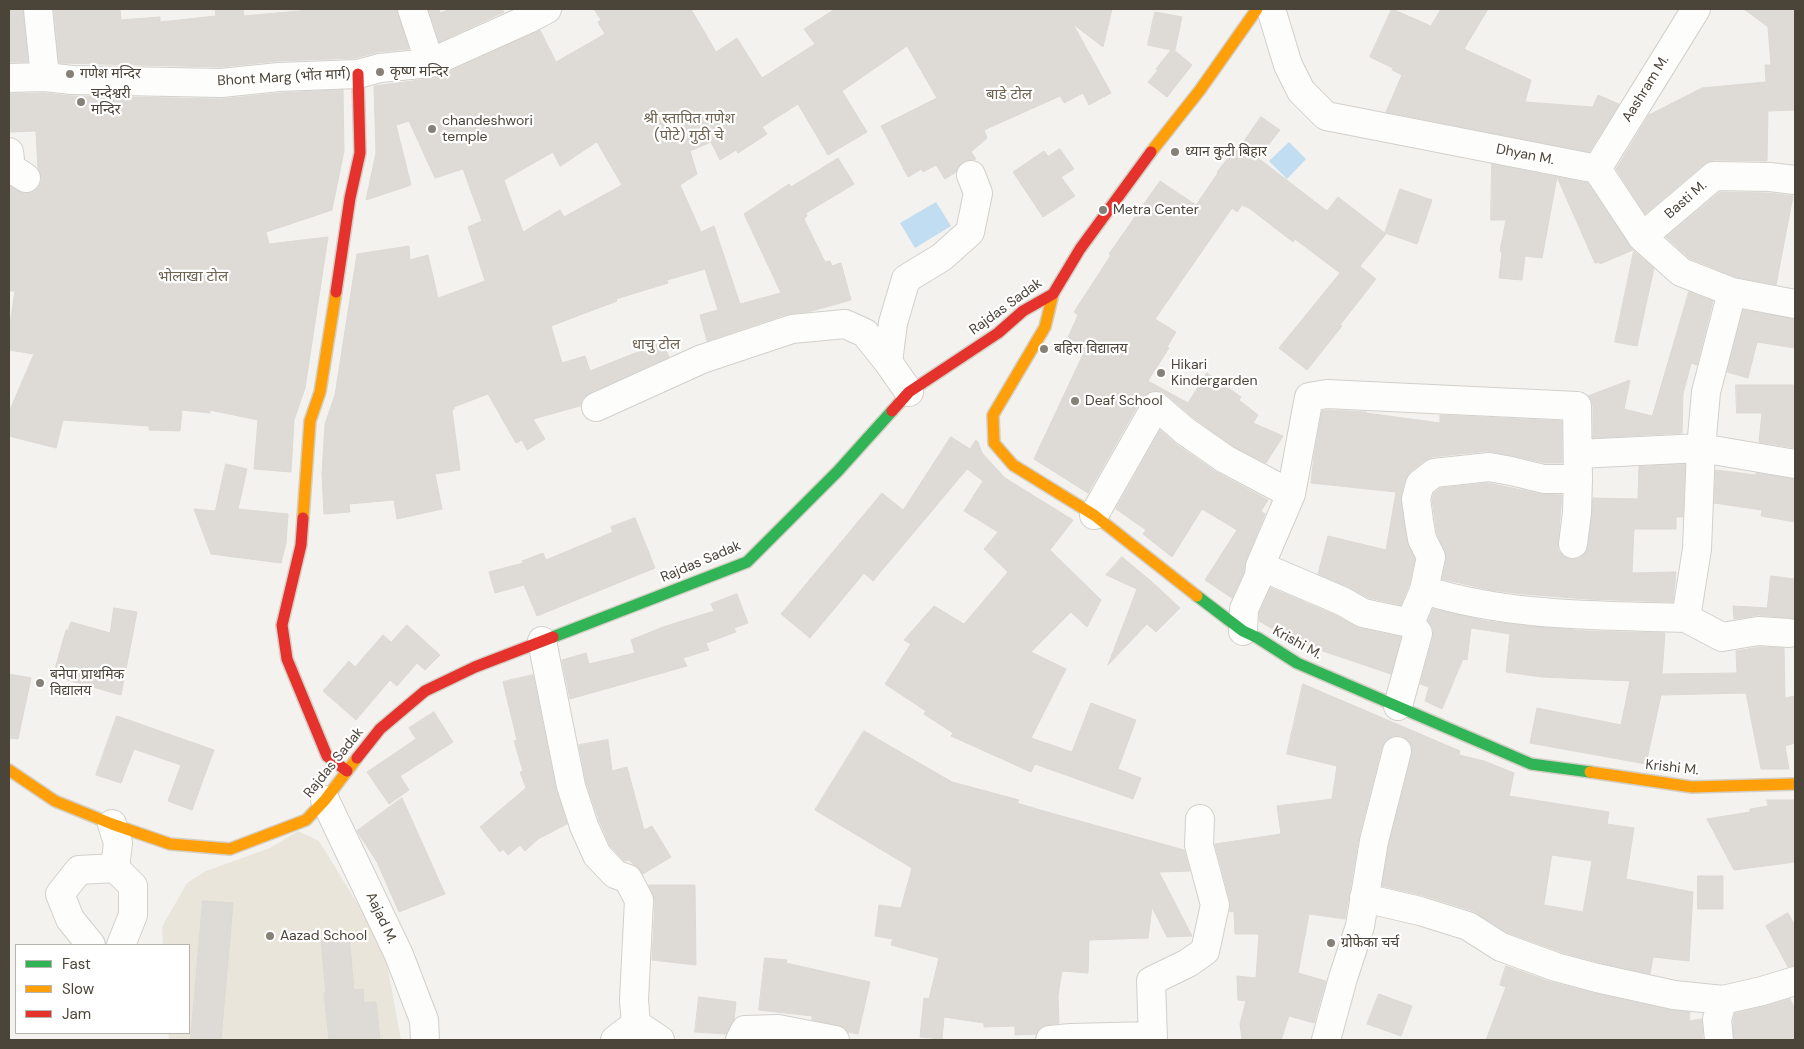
<!DOCTYPE html>
<meta charset="utf-8">
<style>
body{margin:0}
#map{position:relative;width:1804px;height:1049px;overflow:hidden;background:#f4f2ee;font-family:"DM Sans",sans-serif}
canvas{display:block}
.frame{position:absolute;inset:0;border:10px solid #4b4439;pointer-events:none}
.legend{position:absolute;left:15px;top:944px;width:175px;height:90px;box-sizing:border-box;background:#fff;border:1px solid #b7b4b0;margin:0;padding:6px 9px;list-style:none;font-size:15px;color:#4b4439}
.legend li{display:flex;align-items:center;gap:10px;height:25px}
.legend b{width:25px;border:1px solid #b7b4b0}
</style>
<div id="map">
<canvas width="1804" height="1049"></canvas>
<div class="frame"></div>
<ul class="legend">
<li><b style="height:6px;background:#30b455"></b>Fast</li>
<li><b style="height:6px;background:#ff9f0a"></b>Slow</li>
<li><b style="height:6px;background:#e5322d"></b>Jam</li>
</ul>
</div>
<script>
const g = document.querySelector('canvas').getContext('2d');
g.lineJoin = 'round';
function fill(path, color) {
  g.fillStyle = color;
  g.fill(path, 'evenodd');
}
function trace(path, color, width, dash) {
  g.strokeStyle = color;
  g.lineWidth = width;
  g.lineCap = dash ? 'butt' : 'round';
  g.setLineDash(dash || []);
  g.stroke(path);
}
function drawText(font, color, halo, rows, align = 'center') {
  g.font = font + ' "DM Sans","Noto Sans Devanagari",sans-serif';
  g.lineWidth = 4.5;
  g.setLineDash([]);
  g.textBaseline = 'middle';
  g.strokeStyle = halo;
  g.fillStyle = color;
  for (const [text, x, y, turn = 0] of rows) {
    g.save();
    g.translate(x, y);
    g.rotate((+turn || 0) * Math.PI / 180);
    g.textAlign = isNaN(turn) ? turn : align;
    if (halo) g.strokeText(text, 0, 0);
    g.fillText(text, 0, 0);
    g.restore();
  }
}
fill(new Path2D(`
 M298,831L319,841L384,947L401,1040H169L168,1033H189V945H163L162,927L187,883L206,871L270,848Z`), '#eae5da');
fill(new Path2D(`
 M1289,142L1306,159L1287,179L1269,161Z
 M936,202L951,226L915,248L900,223Z`), '#c0ddf1');
const building = new Path2D(`
 M9,9H23L28,62H9Z
 M54,9H120L121,20L160,17V22L216,16L215,9H243L244,16L321,9H397L409,49L378,52L356,58L278,61L220,67L59,63Z
 M428,9H439L440,13L452,9H502L504,12L439,42Z
 M594,9H691L716,52L737,38L762,78L815,44L804,29L835,9H1112L1103,47L1073,24L1111,93L1089,105L1083,93L1064,103L1060,96L984,130L987,138L971,152L976,159L965,161L959,166L956,172L945,179L936,165L923,172L922,169L908,177L881,126L937,98L907,46L842,91L867,132L828,155L798,104L762,127L767,134L738,153L736,150L720,160L711,142L690,151L697,174L680,185L701,232L714,226L740,304L781,293L744,214L789,184L791,187L838,158L854,184L806,213L807,216L804,219L825,262L830,261L832,266L841,263L851,300L808,312L787,314L707,341L700,315L718,310L705,269L667,280L668,283L616,299L617,301L551,326L562,363L585,356L590,371L663,342L669,357L590,393L583,398L580,406L533,419L545,439L527,450L522,440L516,443L488,394L454,407V409L452,410L460,470L435,474L442,509L397,519L394,500L349,504L350,512L324,514L322,474L325,424L335,395L357,254L409,246L410,260L428,255L438,298L485,281L468,227L482,221L463,169L435,178L409,121L396,125L411,185L366,200L376,153L374,86L435,78L540,30L556,62L605,34L598,22L601,20ZM597,142L622,185L564,217L560,210L523,232L504,180L553,152L560,166Z
 M1392,9L1431,26L1441,9H1488L1464,49L1531,80L1525,102L1593,107L1598,95L1619,104L1589,152L1386,112L1402,75L1392,70L1393,68L1370,57Z
 M1744,9H1795V110L1768,111L1767,161L1714,160L1704,164L1645,214L1616,169L1649,115L1702,88L1766,82L1765,65H1771L1768,27Z
 M1155,12L1182,17L1175,50H1174L1192,65L1167,97L1148,82L1158,70L1156,69L1171,50L1148,45Z
 M343,90L344,151L332,210L266,232L269,244L328,237L305,388L294,420L291,472L254,469L258,420L210,410V413L182,410L180,431L149,430V426L63,420L56,448L9,436V412L34,354L9,350V331L15,291H9V185L25,194L32,192L39,187L42,179L38,169L36,131L9,132V94L44,93L72,96L221,99L280,93Z
 M1261,117L1280,130L1258,158L1327,211L1338,197L1386,234L1360,266L1376,279L1340,325L1342,326L1307,370L1279,348L1340,273L1295,239L1293,242L1249,208L1242,205L1237,212L1232,208L1155,319L1176,332L1167,347L1169,348L1148,381L1188,403L1207,373L1241,397L1239,400L1258,415L1253,423L1283,436L1266,463L1233,446L1195,419L1166,394L1158,391L1150,392L1142,398L1088,493L1034,459L1085,350L1066,342L1078,315L1074,312L1111,255L1109,254L1160,181L1196,205L1218,173L1217,172L1239,144L1241,145Z
 M1060,149L1074,169L1061,177L1075,196L1043,217L1013,172L1044,151L1048,156Z
 M1492,164L1588,183L1633,250L1600,264L1599,262L1595,263L1557,177L1542,258L1525,256L1522,280L1499,278L1502,252L1500,251L1506,220H1491Z
 M1400,189L1432,200L1417,244L1385,233Z
 M1720,192L1769,193L1793,196L1776,285L1736,277L1689,258L1666,237Z
 M1634,251L1654,268L1637,346L1615,342Z
 M1689,292L1713,301L1697,365L1691,363L1683,394L1682,433L1593,438V406L1588,396L1630,380L1624,409L1652,416Z
 M1743,310L1795,319V348L1757,342L1748,378L1727,372Z
 M1736,385H1795V448L1759,442L1762,413H1737Z
 M1328,410L1366,412V413L1440,423V415L1562,421V463H1546L1488,451L1432,457L1424,461L1410,472L1405,480L1401,495L1407,542L1415,559L1409,585L1401,605L1369,598L1348,587L1318,574L1328,536L1386,550L1396,492L1311,483L1314,456L1322,411Z
 M1160,430L1176,444L1216,472L1268,500L1261,511L1265,514L1246,560L1244,572L1232,598L1205,580L1237,530L1202,509L1172,557L1143,534L1146,530L1116,509Z
 M951,437L970,449L976,440L978,442L982,453L1005,478L1073,520L1050,550L1101,600L1087,627L1071,612L1031,652L1066,669L1031,738L1072,752L1091,703L1136,720L1118,769L1141,778L1133,799L1035,764L1031,772L951,736L953,733L924,714L926,711L885,684L911,644L904,640L934,606L964,624L1008,572L984,549L998,532L964,511L983,481L967,469L873,581L864,573L810,638L781,614L882,493L903,510Z
 M226,464L247,469L238,509L288,514L286,543L281,563L211,554L194,509L215,511Z
 M1685,464L1683,517H1676V529H1634L1632,573L1676,572L1673,602L1587,599L1523,594L1491,590L1442,579L1446,560L1445,551L1437,534L1432,500L1434,493L1440,488L1488,483L1541,494L1562,495L1558,542V550L1563,556L1571,560L1579,558L1585,554L1588,546L1593,498L1638,499L1639,467Z
 M1716,470L1756,475V473L1795,479V522L1761,516L1762,510L1714,503Z
 M635,518L655,568L537,616L524,585L495,593L489,572L523,563L522,561L543,553L546,560L613,532L611,527Z
 M1122,557L1151,581L1180,608L1156,632L1147,624L1108,665L1137,589L1106,575Z
 M1771,576L1795,579V619L1759,615L1734,619L1733,606L1767,608Z
 M1271,588L1335,615L1359,628L1401,637L1391,674L1290,640L1292,635L1273,629L1259,621V613Z
 M737,594L748,623L734,628L736,632L706,643L709,650L683,658L687,666L570,699L562,660L586,653L589,664L635,653L631,640L663,627L714,611L711,604Z
 M114,608L137,612L121,695L53,676L66,630H68L71,622L110,633Z
 M1433,609L1486,621L1520,625L1586,631L1665,633L1662,674L1737,673L1736,651L1759,647L1784,648L1785,698L1795,696V743L1785,746L1789,769H1761L1746,693L1661,695L1646,764L1530,743L1537,708L1621,725L1630,681L1542,677L1506,672L1510,634L1471,628L1467,660L1463,659L1442,709L1425,701L1429,687L1420,684L1433,637V629L1428,621Z
 M407,625L440,655L425,670L417,663L397,686L390,680L356,720L323,691L349,661L355,667L383,635L391,642Z
 M9,674L31,678L18,739L9,738Z
 M533,675L556,789L567,824L538,839L525,851L520,845L508,855L503,849L500,852L480,827L526,788L520,772L523,771L514,741L517,740L503,682Z
 M1303,684L1460,751L1459,755L1484,761L1514,773L1509,796L1609,812L1607,824L1634,828L1626,879L1693,892L1689,961L1653,957L1650,974L1601,963L1561,952L1508,933L1473,911L1425,896L1382,886L1389,844L1412,754V746L1408,740L1401,736H1393L1386,740L1382,747L1359,837L1345,919L1309,914L1298,973L1326,981L1314,1023L1289,1016L1281,1040H1242L1240,1024L1246,1001L1238,1000L1237,976L1256,978L1259,934H1235L1234,911L1230,912V901L1215,844L1281,834L1277,806L1332,799L1337,766L1287,754ZM1552,855L1592,861L1583,912L1544,905Z
 M434,712L453,742L400,776L409,790L389,804L367,772L416,739L409,728Z
 M117,716L214,750L192,810L168,801L181,765L134,749L121,783L96,775Z
 M864,731L952,782L1019,800L1017,803L1040,810L1184,850L1190,871L1159,872L1192,936L1167,937L1152,907L1148,938L1089,940L1088,973L1062,971L1058,996L1059,1023L1041,1027L1036,1034L1015,1035V1026L984,1027V1023L944,1017L942,1039L920,1037L924,998L929,999L939,958L891,945L893,939L875,936L879,905L901,908L912,868L815,810Z
 M608,740L612,771L627,767L644,830L652,826L671,857L643,874L629,860L624,861L610,846L599,820L586,782L579,745Z
 M402,798L445,894L399,912L377,862L357,831Z
 M1767,800H1795V862L1734,870L1707,819L1750,812V809L1768,806Z
 M1698,876H1723V909H1698Z
 M649,885H695L696,965L652,960L655,901Z
 M203,901L233,903L221,1040H191Z
 M1788,913L1795,926V966L1788,967L1766,926Z
 M349,936L354,990L363,989L364,1003L376,1002L380,1040H329L324,993H326L321,939Z
 M765,958L787,960L786,963L870,982L858,1034L848,1032L845,1028L838,1025L812,1020V1016L759,1010Z
 M1506,966L1551,982L1593,993L1671,1010L1690,1012L1689,1021L1702,1019L1703,1040H1486L1506,987L1500,985Z
 M1379,994L1412,1006L1401,1036L1367,1024Z
 M699,997L736,1002L734,1020L726,1034L695,1032Z
 M1790,999L1795,1009V1040H1734L1733,1021L1735,1013Z`);
fill(building, '#dedbd6');
trace(building, '#dcd9d4', 1);
const street = new Path2D(`
 M38,9L45,77
 M412,9L430,63
 M1271,9L1288,65L1301,91L1326,116L1597,169L1642,237L1681,272L1732,292L1795,304
 M9,78L45,77L72,80L221,83L279,77L358,74L380,68L430,63L528,19L547,9
 M9,152L11,168L26,178
 M1597,169L1696,9
 M1642,237L1714,176L1770,177L1795,180
 M1732,292L1706,392L1701,448L1697,549L1686,618L1722,637L1758,631L1789,633
 M888,362L893,323L906,279L942,257L970,232L978,193L971,175
 M596,407L702,359L792,329L845,324L865,333L888,362L909,392
 M1578,454L1701,448L1795,464
 M1291,494L1309,397L1327,394L1577,406L1578,479
 M1094,515L1156,406L1185,431L1225,459L1291,494L1260,566L1342,601L1363,613L1410,623L1418,633L1398,706
 M1424,590C1510,617 1597,615 1686,618
 M1410,623L1424,590L1431,557L1422,539L1419,521L1416,499L1420,484L1434,473L1489,467L1511,471L1544,479H1578L1577,513L1573,544
 M1243,631L1244,609L1259,576L1260,566
 M542,641L571,786L584,826L597,855L615,874L628,879L639,900L634,1000L636,1024L660,1040
 M325,800L399,955L424,1020L425,1040
 M112,824L118,843L115,868
 M1364,898L1420,911L1468,926L1501,947L1556,967L1597,978L1674,995L1723,1000L1762,991L1795,981
 M91,945L70,919L60,894L79,870L115,868L133,886V915L121,945
 M615,1040L636,1024
 M740,1040L745,1030L778,1029L835,1040
 M1050,1040L1071,1038L1152,1036
 M1153,1040L1151,981L1188,963L1205,951L1215,905L1199,845L1200,819
 M1326,1040L1343,978L1360,926L1374,841L1397,751
 M1719,1040L1717,1019L1723,1000`);
const fast = new Path2D(`
 M1197,596L1243,631L1258,638L1297,663L1531,764L1590,772
 M553,637L747,562L838,471L892,411`);
const slow = new Path2D(`
 M1151,152L1200,90L1257,9
 M1053,294L1045,327L993,415L994,443L1013,465L1094,515L1197,596
 M303,518L310,421L320,392L336,292
 M9,770L55,801L112,824L170,844L230,849L306,820L325,800L357,758
 M1590,772L1692,787L1795,784`);
const jam = new Path2D(`
 M336,292L350,198L360,153L358,74
 M892,411L909,392L998,333L1023,311L1053,294L1080,249L1151,152
 M303,518L301,545L282,625L287,659L327,756L347,771
 M357,758L380,729L425,691L475,667L553,637`);
trace(street, '#d2d0cb', 30);
trace(fast, '#d3cfc5', 14);
trace(slow, '#d3cfc5', 14);
trace(jam, '#d3cfc5', 14);
trace(street, '#fdfdfc', 28);
trace(fast, '#30b455', 11);
trace(slow, '#ff9f0a', 11);
trace(jam, '#e5322d', 11);
for (const [x, y, r, color] of [
 [380,72,5,"#868178"],
 [70,74,5,"#868178"],
 [81,102,5,"#868178"],
 [432,129,5,"#868178"],
 [1175,152,5,"#868178"],
 [1103,210,5,"#868178"],
 [1044,349,5,"#868178"],
 [1161,373,5,"#868178"],
 [1075,401,5,"#868178"],
 [40,683,5,"#868178"],
 [270,936,5,"#868178"],
 [1331,943,5,"#868178"]
]) {
  const dot = new Path2D();
  dot.arc(x, y, r, 0, 2 * Math.PI);
  g.fillStyle = color;
  g.fill(dot);
  trace(dot, '#fff', 2);
}
drawText('14px', '#4b4439', '#fff', [
 ["कृष्ण मन्दिर",390,72],
 ["गणेश मन्दिर",80,74],
 ["चन्देश्वरी",91,94],
 ["मन्दिर",91,110],
 ["chandeshwori",442,121],
 ["temple",442,137],
 ["ध्यान कुटी बिहार",1185,152],
 ["Metra Center",1113,210],
 ["बहिरा विद्यालय",1054,349],
 ["Hikari",1171,365],
 ["Kindergarden",1171,381],
 ["Deaf School",1085,401],
 ["बनेपा प्राथमिक",50,675],
 ["विद्यालय",50,691],
 ["Aazad School",280,936],
 ["ग्रोफेका चर्च",1341,943]
], 'left');
drawText('14px', '#4b4439', '#fff', [
 ["Bhont Marg (भाेंत मार्ग)",284,78,-3],
 ["Aashram M.",1646,89,-58],
 ["Dhyan M.",1525,155,11],
 ["Basti M.",1686,200,-41],
 ["Rajdas Sadak",1006,307,-36],
 ["Rajdas Sadak",701,562,-23],
 ["Krishi M.",1297,643,29],
 ["Rajdas Sadak",334,763,-51],
 ["Krishi M.",1672,768,6],
 ["Aajad M.",381,918,65]
]);
drawText('15px', '#6e6250', '#fff', [
 ["बाडे टोल",1009,95],
 ["श्री स्तापित गणेश",689,119],
 ["(पोटे) गुठी चे",689,136],
 ["भोलाखा टोल",193,277],
 ["धाचु टोल",656,345]
]);
</script>
